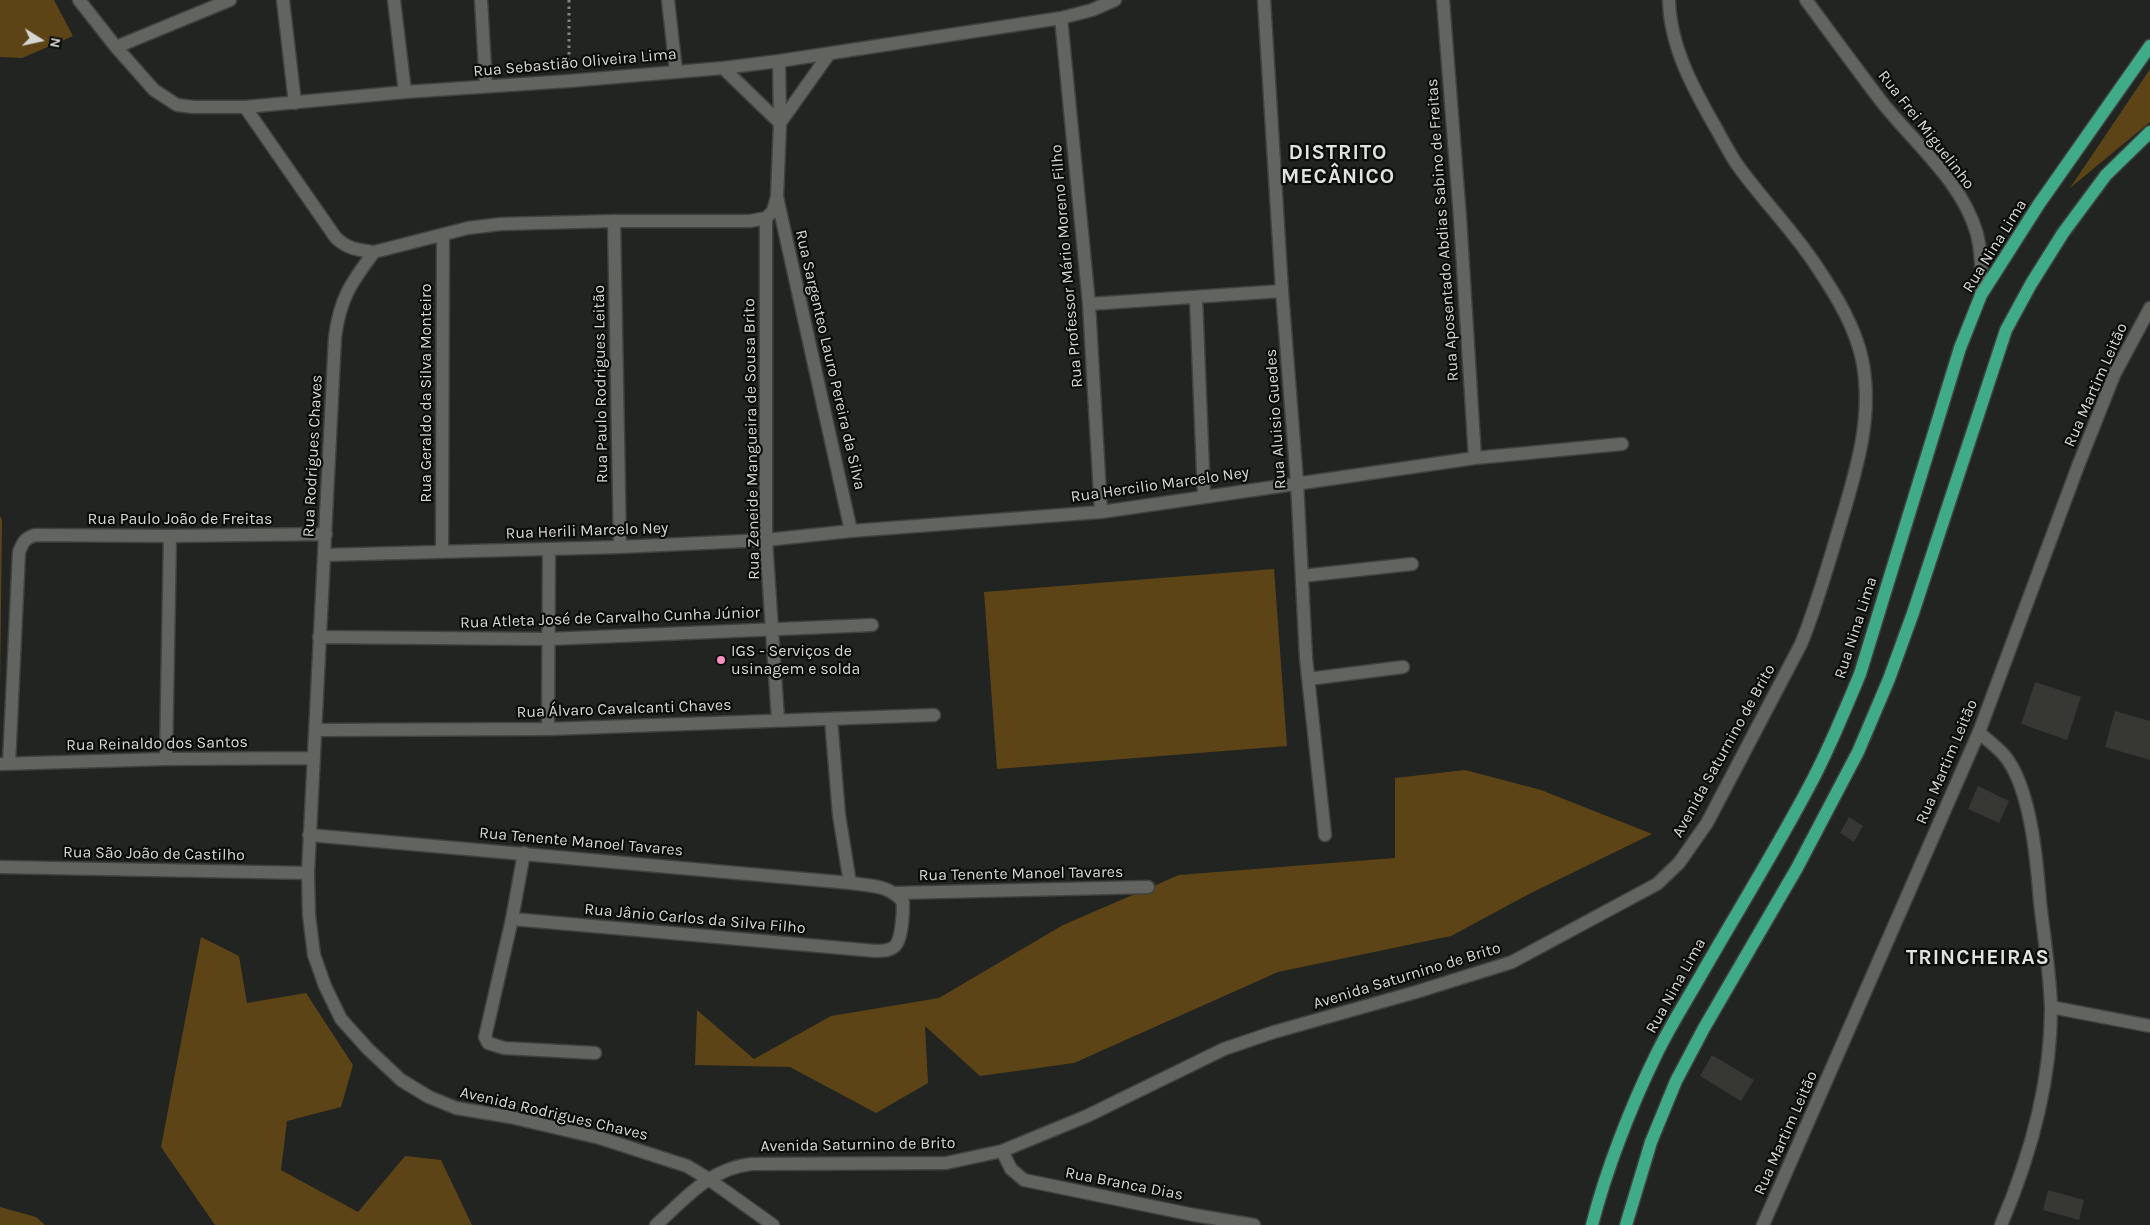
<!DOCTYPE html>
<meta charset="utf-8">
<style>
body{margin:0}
#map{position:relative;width:2150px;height:1225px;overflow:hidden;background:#212420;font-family:Karla,sans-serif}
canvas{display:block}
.north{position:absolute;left:15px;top:15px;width:50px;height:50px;-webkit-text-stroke:4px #0b0d0b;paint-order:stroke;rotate:100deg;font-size:14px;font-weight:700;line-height:20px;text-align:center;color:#d6d7d5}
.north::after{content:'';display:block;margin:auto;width:18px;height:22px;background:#d6d7d5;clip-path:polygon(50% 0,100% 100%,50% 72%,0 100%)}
</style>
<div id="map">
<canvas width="2150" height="1225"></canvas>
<div class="north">N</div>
</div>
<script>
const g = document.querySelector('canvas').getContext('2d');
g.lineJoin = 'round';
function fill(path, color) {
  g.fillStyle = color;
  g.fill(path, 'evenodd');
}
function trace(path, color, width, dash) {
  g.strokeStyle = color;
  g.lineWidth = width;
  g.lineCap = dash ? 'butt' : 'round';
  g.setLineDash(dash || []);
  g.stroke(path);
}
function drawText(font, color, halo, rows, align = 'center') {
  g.font = font + ' Karla,sans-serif';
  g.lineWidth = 4.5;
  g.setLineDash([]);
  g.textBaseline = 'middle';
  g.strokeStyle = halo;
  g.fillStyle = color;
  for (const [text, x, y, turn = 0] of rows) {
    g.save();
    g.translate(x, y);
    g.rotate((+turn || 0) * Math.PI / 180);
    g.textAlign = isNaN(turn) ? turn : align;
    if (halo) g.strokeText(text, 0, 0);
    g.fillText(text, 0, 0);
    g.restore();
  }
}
fill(new Path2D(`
 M0,0H54L73,36L22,58L0,57Z
 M2150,69V122L2070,188Z
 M0,516L2,520L0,691Z
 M1274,569L1287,746L997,769L984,592Z
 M1465,770L1541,790L1652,834L1531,893L1451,936L1278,972L1074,1063L980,1076L925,1026L928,1083L876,1113L790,1067L695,1065L697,1010L754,1059L831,1016L939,998L1063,925L1179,875L1395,858V778Z
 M201,937L239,956L247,1003L306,993L353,1065L341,1107L287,1121L281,1170L358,1212L405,1156L441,1160L472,1225H215L161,1147Z
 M0,1207L36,1217L45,1225H0Z`), '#5d4417');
fill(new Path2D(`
 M2035,682L2081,697L2067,740L2021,724Z
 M2115,711L2150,721V760L2105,747Z
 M1978,786L2009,801L1999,823L1968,809Z
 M1849,817L1863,826L1854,842L1840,833Z
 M1712,1055L1754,1080L1741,1101L1700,1076Z
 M2048,1190L2084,1200L2079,1220L2043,1210Z`), '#373733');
const minor = new Path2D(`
 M79,0L116,47L154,90L177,105L194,107H245L405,92L569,81L723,68L779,61L1061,18L1092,10L1115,0
 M283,0L295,103
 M394,0L405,92
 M481,0L486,86
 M668,0L676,71
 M1264,0L1282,291L1297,482L1306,658L1325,835
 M1443,0L1460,218L1475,458
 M1806,0C1831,34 1856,68 1881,101C1914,143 1962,181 1977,234C1982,254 1982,274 1981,295
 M1061,18L1089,304L1101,512
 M116,47L230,0
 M723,68L780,123L829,54
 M245,107L336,238C348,249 358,250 374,252L468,228L501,224L614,221H750L766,218L773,211L777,197L780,123L779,61
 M777,197L851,531
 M766,218V540L778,720
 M614,221L620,547
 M374,252C351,283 340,298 335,337L308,873L309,915L314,955L325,986L341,1019L368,1049L401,1080L429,1097L456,1108L510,1117L600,1138L687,1166L707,1178L773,1225
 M1196,298L1204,496
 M1089,304L1282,291
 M442,551L443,235
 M324,555L620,547L766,540L851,531L1101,512L1475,458L1622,444
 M1302,576L1412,564
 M319,637L549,639L872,625
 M1308,679L1403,667
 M831,719L839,815L850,883
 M548,729L549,549
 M316,730L548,729L934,715
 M1979,732C1987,740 1997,747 2004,755C2031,787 2037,862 2040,902C2044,937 2050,973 2051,1008C2051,1082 2030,1157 2001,1225
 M166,759L170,536
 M9,763L19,552C23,542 25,538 35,535L170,536L326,534
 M0,764L166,759L314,758
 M309,835L850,883C871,886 890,885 903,902C903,912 902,939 895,946C890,951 882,951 876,951L512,919
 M524,853L512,919L485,1037L488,1043L504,1048L595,1053
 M0,867L308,873
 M896,893L1148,887
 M2051,1007L2150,1026
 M1002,1151L1011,1169L1024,1180L1194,1215L1254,1225
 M656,1225C686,1198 709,1169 751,1164L946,1163L1002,1151L1087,1116L1224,1049L1274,1032L1416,992L1512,962L1657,884L1679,863L1707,823L1801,644C1817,605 1828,565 1840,525C1856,471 1874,416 1862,359C1855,327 1837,297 1819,270C1795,232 1762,200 1736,163C1729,152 1723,141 1717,130C1694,90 1670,47 1669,0
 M1763,1225L1979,732L2078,466L2114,375L2150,308`);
const major = new Path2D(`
 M1592,1225C1606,1170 1631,1106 1656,1055C1668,1030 1683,1006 1697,982C1735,915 1776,850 1812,781C1830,747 1845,710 1860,674L1960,348L1981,295L2039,204L2150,46
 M1626,1225L1651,1142L1676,1081L1704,1028L1797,868L1858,752L1889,679L1913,613L2006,330L2031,284L2063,233L2106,175L2150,132`);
trace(minor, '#40423f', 15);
trace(major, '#40423f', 15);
trace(new Path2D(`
 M569,0V67`), '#848683', 3, [2.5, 4]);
trace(minor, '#626460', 12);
trace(major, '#3fab88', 12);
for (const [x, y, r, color] of [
 [721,660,5,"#fc8fc3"]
]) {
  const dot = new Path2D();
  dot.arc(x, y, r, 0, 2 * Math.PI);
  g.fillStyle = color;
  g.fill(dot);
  trace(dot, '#0b0d0b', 2);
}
drawText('16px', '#d6d7d5', '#0b0d0b', [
 ["Rua Sebastião Oliveira Lima",575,63,-5],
 ["Rua Frei Miguelinho",1926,130,52],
 ["Rua Aposentado Abdias Sabino de Freitas",1443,230,-94],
 ["Rua Nina Lima",1995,246,-58],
 ["Rua Professor Mário Moreno Filho",1067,266,-95],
 ["Rua Sargenteo Lauro Pereira da Silva",830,360,77],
 ["Rua Paulo Rodrigues Leitão",601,384,-91],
 ["Rua Martim Leitão",2096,385,-66],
 ["Rua Geraldo da Silva Monteiro",426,393,-90],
 ["Rua Aluisio Guedes",1276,419,-94],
 ["Rua Zeneide Mangueira de Sousa Brito",752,439,-91],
 ["Rua Rodrigues Chaves",313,456,-87],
 ["Rua Hercilio Marcelo Ney",1160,485,-8],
 ["Rua Paulo João de Freitas",180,519],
 ["Rua Herili Marcelo Ney",587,531,-2],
 ["Rua Atleta José de Carvalho Cunha Júnior",610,618,-2],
 ["Rua Nina Lima",1856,628,-72],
 ["Rua Álvaro Cavalcanti Chaves",624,709,-2],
 ["Rua Reinaldo dos Santos",157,744,-1],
 ["Avenida Saturnino de Brito",1724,751,-61],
 ["Rua Martim Leitão",1947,762,-67],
 ["Rua Tenente Manoel Tavares",581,842,5],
 ["Rua São João de Castilho",154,854,1],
 ["Rua Tenente Manoel Tavares",1021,874,-1],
 ["Rua Jânio Carlos da Silva Filho",695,919,5],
 ["Avenida Saturnino de Brito",1407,976,-17],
 ["Rua Nina Lima",1676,986,-61],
 ["Avenida Rodrigues Chaves",554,1114,13],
 ["Rua Martim Leitão",1786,1133,-66],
 ["Avenida Saturnino de Brito",858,1145,-1],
 ["Rua Branca Dias",1124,1184,11]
]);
drawText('16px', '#d6d7d5', '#0b0d0b', [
 ["IGS - Serviços de",731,651],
 ["usinagem e solda",731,669]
], 'left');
g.letterSpacing = '1px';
drawText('bold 21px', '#e0e3df', '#0b0d0b', [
 ["DISTRITO",1338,153],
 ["MECÂNICO",1338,177],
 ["TRINCHEIRAS",1978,958]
]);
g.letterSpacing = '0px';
</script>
